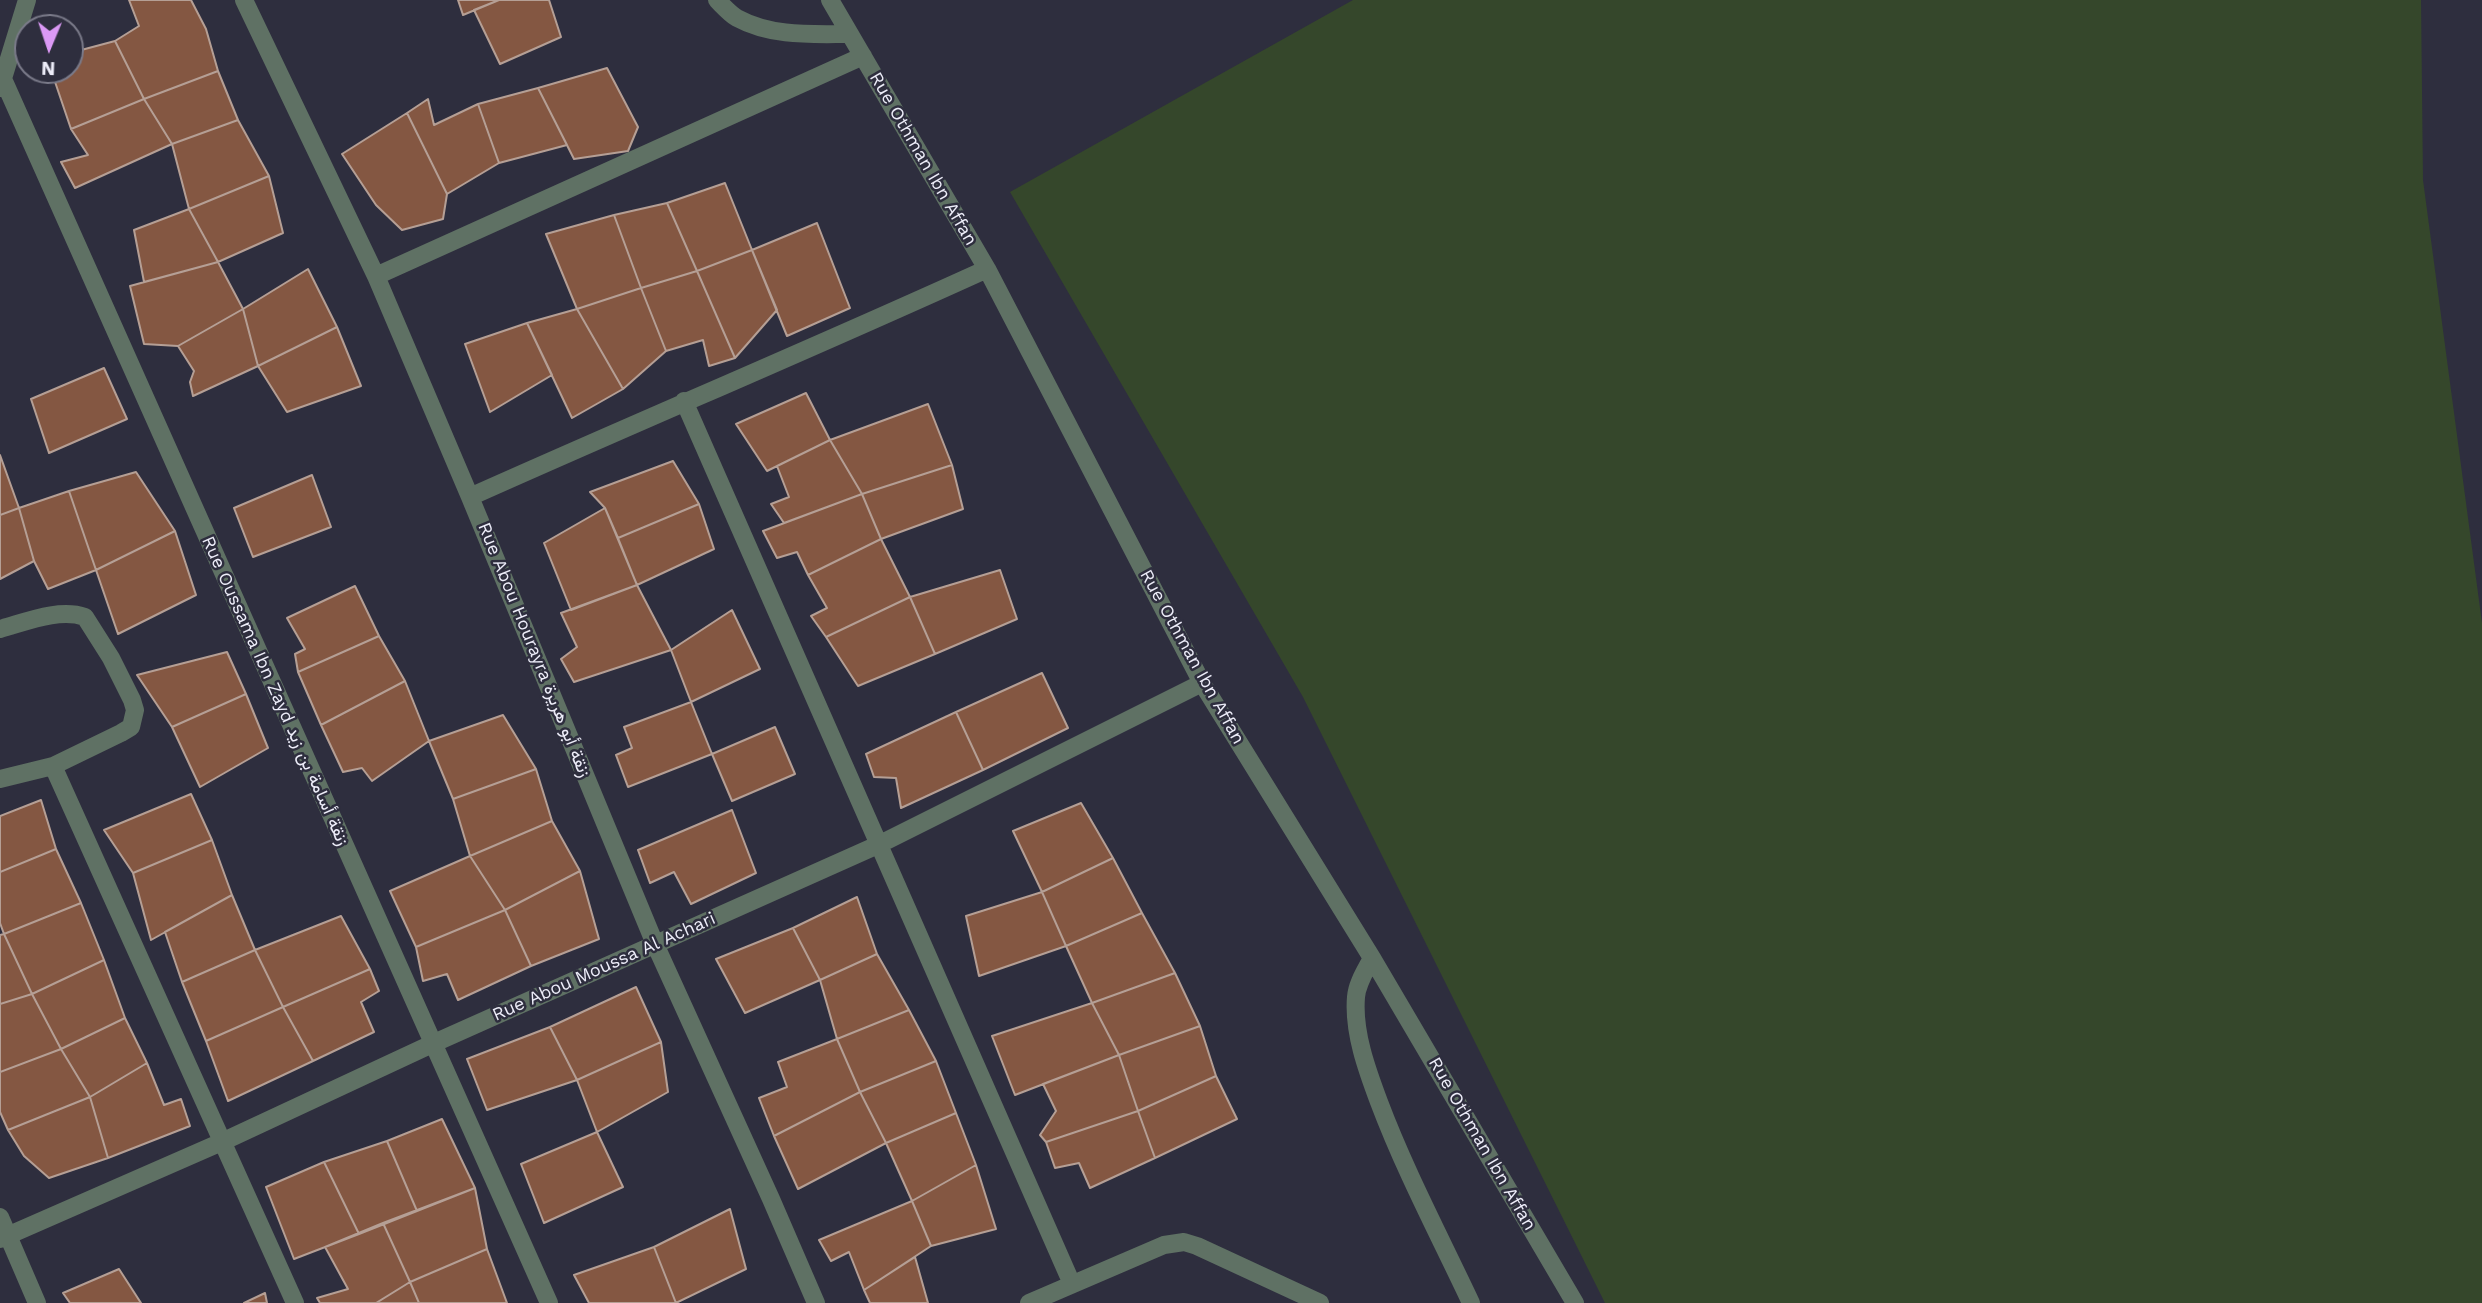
<!DOCTYPE html>
<meta charset="utf-8">
<style>
body{margin:0}
#map{position:relative;width:2482px;height:1303px;overflow:hidden;background:#2e2e3e;font-family:"Work Sans",sans-serif}
canvas{display:block}
.north{position:absolute;left:14px;top:14px;width:70px;height:70px;box-sizing:border-box;background:#2e2e3e;border:2px solid #7a7a89;border-radius:50%;rotate:182deg;font-size:19px;font-weight:700;line-height:28px;text-align:center;color:#ededf9}
.north::after{content:'';display:block;margin:auto;width:24px;height:32px;background:#db99f5;clip-path:polygon(50% 0,100% 100%,50% 72%,0 100%)}
</style>
<div id="map">
<canvas width="2482" height="1303"></canvas>
<div class="north">N</div>
</div>
<script>
const g = document.querySelector('canvas').getContext('2d');
g.lineJoin = 'round';
function fill(path, color) {
  g.fillStyle = color;
  g.fill(path, 'evenodd');
}
function trace(path, color, width, dash) {
  g.strokeStyle = color;
  g.lineWidth = width;
  g.lineCap = dash ? 'butt' : 'round';
  g.setLineDash(dash || []);
  g.stroke(path);
}
function drawText(font, color, halo, rows, align = 'center') {
  g.font = font + ' "Work Sans",Vazirmatn,sans-serif';
  g.lineWidth = 5;
  g.setLineDash([]);
  g.textBaseline = 'middle';
  g.strokeStyle = halo;
  g.fillStyle = color;
  for (const [text, x, y, turn = 0] of rows) {
    g.save();
    g.translate(x, y);
    g.rotate((+turn || 0) * Math.PI / 180);
    g.textAlign = isNaN(turn) ? turn : align;
    if (halo) g.strokeText(text, 0, 0);
    g.fillText(text, 0, 0);
    g.restore();
  }
}
fill(new Path2D(`
 M1353,0H2421L2423,180L2482,623V1303H1605L1303,697L1010,192Z`), '#35472b');
const building = new Path2D(`
 M129,0H191L206,29L218,71L144,99L115,41L139,26Z
 M458,0H499L463,15Z
 M499,0H549L561,37L500,64L474,10Z
 M115,41L144,99L71,129L51,70H70V53Z
 M607,68L638,127L628,151L574,159L538,88Z
 M218,71L238,120L172,144L144,99Z
 M538,88L567,145L499,163L478,104Z
 M144,99L172,144L75,188L61,162L88,155L71,129Z
 M428,99L434,125L478,104L499,163L447,194L407,113Z
 M407,113L447,194L443,219L402,230L376,205L342,154Z
 M238,120L269,176L189,209L172,144Z
 M269,176L283,233L218,262L189,209Z
 M725,183L752,250L697,271L667,203Z
 M667,203L697,271L641,288L614,215Z
 M189,209L218,262L144,282L134,230Z
 M614,215L641,288L577,309L546,234Z
 M817,223L850,308L787,336L752,250Z
 M752,250L777,310L735,358L697,271Z
 M218,262L243,309L178,346L144,344L130,286Z
 M308,269L337,327L258,366L243,309Z
 M697,271L735,358L709,366L703,340L666,351L641,288Z
 M641,288L666,351L623,389L577,309Z
 M243,309L258,366L193,396L190,382L194,371L178,346Z
 M577,309L623,389L572,418L527,323Z
 M527,323L552,375L490,412L465,344Z
 M337,327L361,386L287,412L258,366Z
 M104,368L127,419L49,453L31,399Z
 M806,393L830,440L767,471L736,424Z
 M928,404L952,465L862,494L830,440Z
 M830,440L862,494L784,523L771,504L789,497L777,466Z
 M0,455L19,508L0,515Z
 M673,461L699,504L618,538L605,508L590,492Z
 M952,465L963,509L881,539L862,494Z
 M136,472L175,531L96,570L69,491Z
 M312,475L331,527L253,557L234,508Z
 M69,491L96,570L48,589L34,561L19,508Z
 M862,494L881,539L808,575L797,552L777,558L763,531Z
 M699,504L714,549L637,585L618,538Z
 M19,508L34,561L0,579V515Z
 M605,508L637,585L571,610L544,543Z
 M175,531L196,595L118,634L96,570Z
 M881,539L910,597L826,637L811,616L827,608L808,575Z
 M1000,570L1017,619L935,654L910,597Z
 M637,585L671,650L574,682L561,659L577,647L561,613Z
 M355,586L379,636L298,672L295,654L305,649L287,618Z
 M910,597L935,654L858,686L826,637Z
 M732,610L760,669L691,702L671,650Z
 M379,636L405,681L321,725L298,672Z
 M227,652L246,694L172,727L137,675Z
 M1042,673L1068,728L983,770L956,712Z
 M405,681L429,741L372,781L362,768L343,772L321,725Z
 M246,694L268,748L200,787L172,727Z
 M691,702L712,754L628,787L616,755L632,748L624,727Z
 M956,712L983,770L901,808L896,778L874,777L866,754Z
 M503,715L536,769L453,799L429,741Z
 M775,727L795,774L732,801L712,754Z
 M536,769L552,821L470,856L453,799Z
 M191,794L212,840L133,873L104,830Z
 M41,800L56,849L0,872V816Z
 M1081,803L1113,858L1042,892L1013,831Z
 M732,810L756,873L691,904L674,872L650,883L638,850Z
 M552,821L580,871L505,910L470,856Z
 M212,840L232,895L151,940L133,873Z
 M56,849L81,903L4,934L0,923V872Z
 M470,856L505,910L416,947L390,891Z
 M1113,858L1142,913L1066,946L1042,892Z
 M580,871L599,939L531,966L505,910Z
 M1042,892L1066,946L979,976L966,916Z
 M232,895L255,950L182,982L165,932Z
 M857,897L877,954L820,980L793,928Z
 M81,903L104,960L32,994L4,934Z
 M505,910L531,966L458,1000L447,974L423,981L416,947Z
 M1142,913L1175,973L1092,1003L1066,946Z
 M341,916L370,969L283,1007L255,950Z
 M793,928L820,980L745,1013L716,959Z
 M4,934L32,994L0,1004V935Z
 M255,950L283,1007L206,1041L182,982Z
 M877,954L909,1010L837,1039L820,980Z
 M104,960L125,1018L61,1049L32,994Z
 M370,969L379,991L361,1002L374,1032L313,1061L283,1007Z
 M1175,973L1200,1026L1119,1055L1092,1003Z
 M636,987L661,1042L577,1080L550,1027Z
 M32,994L61,1049L0,1072V1004Z
 M1092,1003L1119,1055L1015,1095L992,1036Z
 M283,1007L313,1061L228,1101L206,1041Z
 M909,1010L936,1061L860,1092L837,1039Z
 M125,1018L147,1063L90,1097L61,1049Z
 M1200,1026L1216,1076L1138,1111L1119,1055Z
 M550,1027L577,1080L487,1110L467,1059Z
 M837,1039L860,1092L774,1136L759,1098L787,1087L778,1062Z
 M661,1042L668,1092L597,1132L577,1080Z
 M61,1049L90,1097L8,1130L0,1112V1072Z
 M1119,1055L1138,1111L1046,1142L1040,1135L1056,1111L1043,1084Z
 M936,1061L956,1113L886,1143L860,1092Z
 M147,1063L164,1105L181,1099L190,1126L108,1158L90,1097Z
 M1216,1076L1237,1119L1155,1158L1138,1111Z
 M860,1092L886,1143L798,1189L774,1136Z
 M90,1097L108,1158L49,1178L24,1156L8,1130Z
 M1138,1111L1155,1158L1090,1188L1079,1163L1055,1168L1046,1142Z
 M956,1113L976,1165L912,1201L886,1143Z
 M442,1119L475,1188L417,1211L387,1141Z
 M597,1132L623,1187L544,1223L521,1164Z
 M387,1141L417,1211L359,1234L324,1162Z
 M324,1162L359,1234L294,1259L266,1187Z
 M976,1165L996,1229L931,1246L912,1201Z
 M475,1188L487,1249L410,1282L383,1223Z
 M912,1201L931,1246L864,1290L849,1252L831,1261L819,1240Z
 M730,1209L746,1269L676,1303L654,1247Z
 M383,1223L410,1282L376,1303H320L317,1298L348,1289L325,1247Z
 M654,1247L676,1303H589L574,1275Z
 M487,1249L507,1303H419L410,1282Z
 M915,1257L928,1303H870L864,1290Z
 M119,1269L141,1303H70L63,1293Z
 M410,1282L419,1303H376Z
 M265,1293L267,1303H244Z`);
fill(building, '#845742');
trace(building, '#b59f95', 2);
trace(new Path2D(`
 M244,0L376,276L470,497L655,944L771,1199L816,1303
 M717,0C723,6 730,14 737,18C772,37 812,34 850,34
 M830,0L987,269L1202,683L1372,958L1575,1303
 M3,79L549,1303
 M0,88L27,0
 M376,276L863,56
 M684,401L1072,1284
 M470,497C642,420 816,347 987,269
 M0,629C26,622 59,608 85,617L111,658L132,700L135,710L131,727L121,733L53,766L0,779
 M53,766L295,1303
 M1372,958C1366,970 1357,983 1356,997C1353,1032 1367,1070 1379,1102C1405,1171 1440,1237 1471,1303
 M0,1217L37,1303
 M0,1239L224,1141L432,1044L880,844L1202,683
 M1029,1303L1164,1245L1184,1242L1197,1246L1320,1303`), '#5f7164', 18);
drawText('18px', '#ededf9', '#2e2e3e', [
 ["Rue Othman Ibn Affan",923,159,60],
 ["Rue Abou Hourayra زنقة أبو هريرة",534,650,68],
 ["Rue Othman Ibn Affan",1192,657,61],
 ["Rue Oussama Ibn Zayd زنقة أسامة بن زيد",275,691,66],
 ["Rue Abou Moussa Al Achari",604,967,-24],
 ["Rue Othman Ibn Affan",1482,1144,60]
]);
</script>
